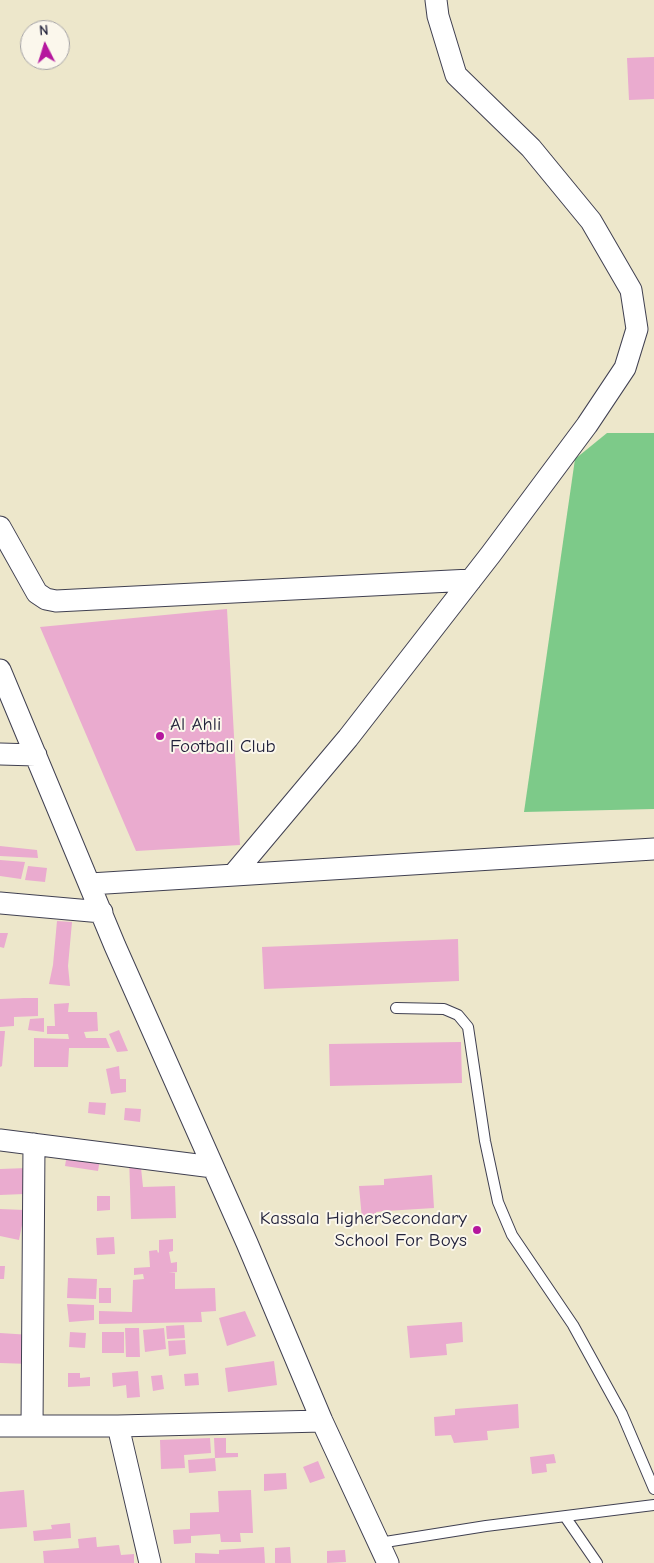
<!DOCTYPE html>
<style>
body{margin:0}
#map{position:relative;width:654px;height:1563px;overflow:hidden;background:#ede7cb;font-family:"Comic Neue",sans-serif}
canvas{display:block}
.north{position:absolute;left:20px;top:20px;width:50px;height:50px;box-sizing:border-box;background:#fbf7ec;border:1px solid #a4a2a5;border-radius:50%;rotate:355deg;font-size:14px;font-weight:700;line-height:20px;text-align:center;color:#22223b}
.north::after{content:'';display:block;margin:auto;width:18px;height:22px;background:#b5179e;clip-path:polygon(50% 0,100% 100%,50% 72%,0 100%)}
</style>
<div id="map">
<canvas width="654" height="1563"></canvas>
<div class="north">N</div>
</div>
<script>
const g = document.querySelector('canvas').getContext('2d');
g.lineJoin = 'round';
function fill(path, color) {
  g.fillStyle = color;
  g.fill(path, 'evenodd');
}
function trace(path, color, width, dash) {
  g.strokeStyle = color;
  g.lineWidth = width;
  g.lineCap = dash ? 'butt' : 'round';
  g.setLineDash(dash || []);
  g.stroke(path);
}
function drawText(font, color, halo, rows, align = 'center') {
  g.font = font + ' "Comic Neue",sans-serif';
  g.lineWidth = 4;
  g.setLineDash([]);
  g.textBaseline = 'middle';
  g.strokeStyle = halo;
  g.fillStyle = color;
  for (const [text, x, y, turn = 0] of rows) {
    g.save();
    g.translate(x, y);
    g.rotate((+turn || 0) * Math.PI / 180);
    g.textAlign = isNaN(turn) ? turn : align;
    if (halo) g.strokeText(text, 0, 0);
    g.fillText(text, 0, 0);
    g.restore();
  }
}
fill(new Path2D(`
 M607,433H654V809L524,812L575,459Z`), '#7dca89');
fill(new Path2D(`
 M654,57V99L629,100L627,58Z
 M227,609L240,845L136,851L40,627Z
 M0,846L37,850L38,858L0,856Z
 M0,860L25,862L21,879L0,876Z
 M28,866L47,868L45,882L25,880Z
 M57,921L72,922L68,966L70,986L49,984L53,965Z
 M0,933H8L4,948L0,947Z
 M458,939L459,981L264,989L262,947Z
 M24,998H38V1016L14,1017V1026L0,1027V999Z
 M69,1003L68,1012H97L98,1031L84,1032L86,1038H106L110,1048H69L68,1067H34V1038L69,1039L68,1034H47V1026H55L54,1004Z
 M44,1018V1032L28,1030L30,1019Z
 M119,1030L128,1051L117,1052L109,1034Z
 M0,1031H5L2,1066L0,1067Z
 M461,1042L462,1083L330,1086L329,1044Z
 M119,1066L120,1079H126V1092L111,1094L106,1069Z
 M89,1102L106,1103L105,1115L88,1113Z
 M125,1108L141,1109L140,1122L124,1120Z
 M68,1148L101,1153L98,1171L65,1166Z
 M129,1156L140,1158L143,1187L175,1186L176,1218L131,1219Z
 M27,1168L24,1194L0,1195V1169Z
 M432,1175L434,1208L386,1211L376,1212L377,1218L362,1219L359,1186L384,1185V1179Z
 M97,1196H110V1210L97,1211Z
 M0,1209L25,1210L19,1240L0,1236Z
 M114,1237L115,1254L97,1255L96,1238Z
 M173,1239V1251L169,1252L171,1263L177,1262V1272L169,1273H175V1289L215,1288L216,1311L201,1312L202,1322L99,1324V1311L132,1312L133,1280L144,1279L143,1274L134,1275V1268L150,1267L149,1251L157,1250L158,1253L159,1252V1240Z
 M0,1266H5L4,1279H0Z
 M68,1278L97,1279L96,1299L67,1298Z
 M99,1288H111V1303H99Z
 M67,1304L94,1305V1320L69,1322Z
 M245,1311L256,1336L227,1346L219,1318Z
 M462,1322L463,1342L446,1344L447,1355L410,1358L407,1326Z
 M184,1325L185,1338L167,1339L166,1326Z
 M125,1328H139L140,1357H126Z
 M164,1328L166,1349L145,1352L143,1330Z
 M70,1332L86,1333L85,1348L69,1347Z
 M102,1332H124V1353H102Z
 M0,1333L31,1335L30,1364L0,1363Z
 M185,1340L186,1354L169,1356L168,1341Z
 M274,1361L277,1385L228,1392L225,1368Z
 M138,1371L140,1397L127,1398L126,1385L113,1387L112,1373Z
 M68,1373H80V1378L90,1377V1386L68,1387Z
 M198,1373L199,1385L185,1386L184,1374Z
 M162,1375L164,1389L153,1391L151,1376Z
 M518,1404L519,1428L487,1431L488,1440L454,1443L451,1435L435,1436L434,1417L455,1415V1409Z
 M210,1438L211,1453L184,1455L185,1468L161,1469L160,1440Z
 M214,1438H226V1453H238V1457L215,1458L216,1471L189,1473L188,1460L215,1458Z
 M554,1454L556,1463L546,1464L547,1472L532,1474L530,1457Z
 M318,1461L325,1478L310,1483L303,1467Z
 M286,1473L287,1489L264,1491V1474Z
 M24,1490L27,1527L0,1529V1492Z
 M251,1490L253,1533H240L241,1542H221L220,1534L191,1536V1543L174,1544L173,1530L190,1529V1513L219,1512L218,1491Z
 M70,1523L71,1538L34,1541L33,1531L52,1529L51,1525Z
 M96,1537L97,1547L119,1545L121,1555L134,1554V1563H44L43,1551L79,1548L78,1539Z
 M264,1547L265,1563H195V1553L219,1554V1550Z
 M290,1547L291,1563H275V1548Z
 M345,1550L346,1562L327,1563V1551Z`), '#eaabcf');
const lane = new Path2D(`
 M396,1008L444,1009L458,1015L468,1027L485,1141L498,1202L512,1235L573,1325L622,1414L654,1489
 M566,1518L597,1563
 M379,1543L486,1526L654,1505`);
const street = new Path2D(`
 M0,527L37,593L46,599L56,601L471,580
 M0,670L115,946L247,1243L322,1421L388,1563
 M0,754L36,755
 M233,875L348,738L491,554L587,425L625,368L637,329L631,290L591,221L531,148L456,75L438,16L436,0
 M90,884L654,849
 M0,903L102,912
 M0,1140L213,1167
 M0,1426H118L322,1421
 M32,1426L34,1144
 M118,1426L150,1563`);
trace(lane, '#404051', 12);
trace(street, '#404051', 23);
trace(lane, '#fff', 10);
trace(street, '#fff', 21);
for (const [x, y, r, color] of [
 [160,736,5,"#b5179e"],
 [477,1230,5,"#b5179e"]
]) {
  const dot = new Path2D();
  dot.arc(x, y, r, 0, 2 * Math.PI);
  g.fillStyle = color;
  g.fill(dot);
  trace(dot, '#fbf7ec', 2);
}
drawText('19px', '#22223b', '#fbf7ec', [
 ["Al Ahli",170,725],
 ["Football Club",170,747],
 ["Kassala HigherSecondary",467,1219,"right"],
 ["School For Boys",467,1241,"right"]
], 'left');
</script>
